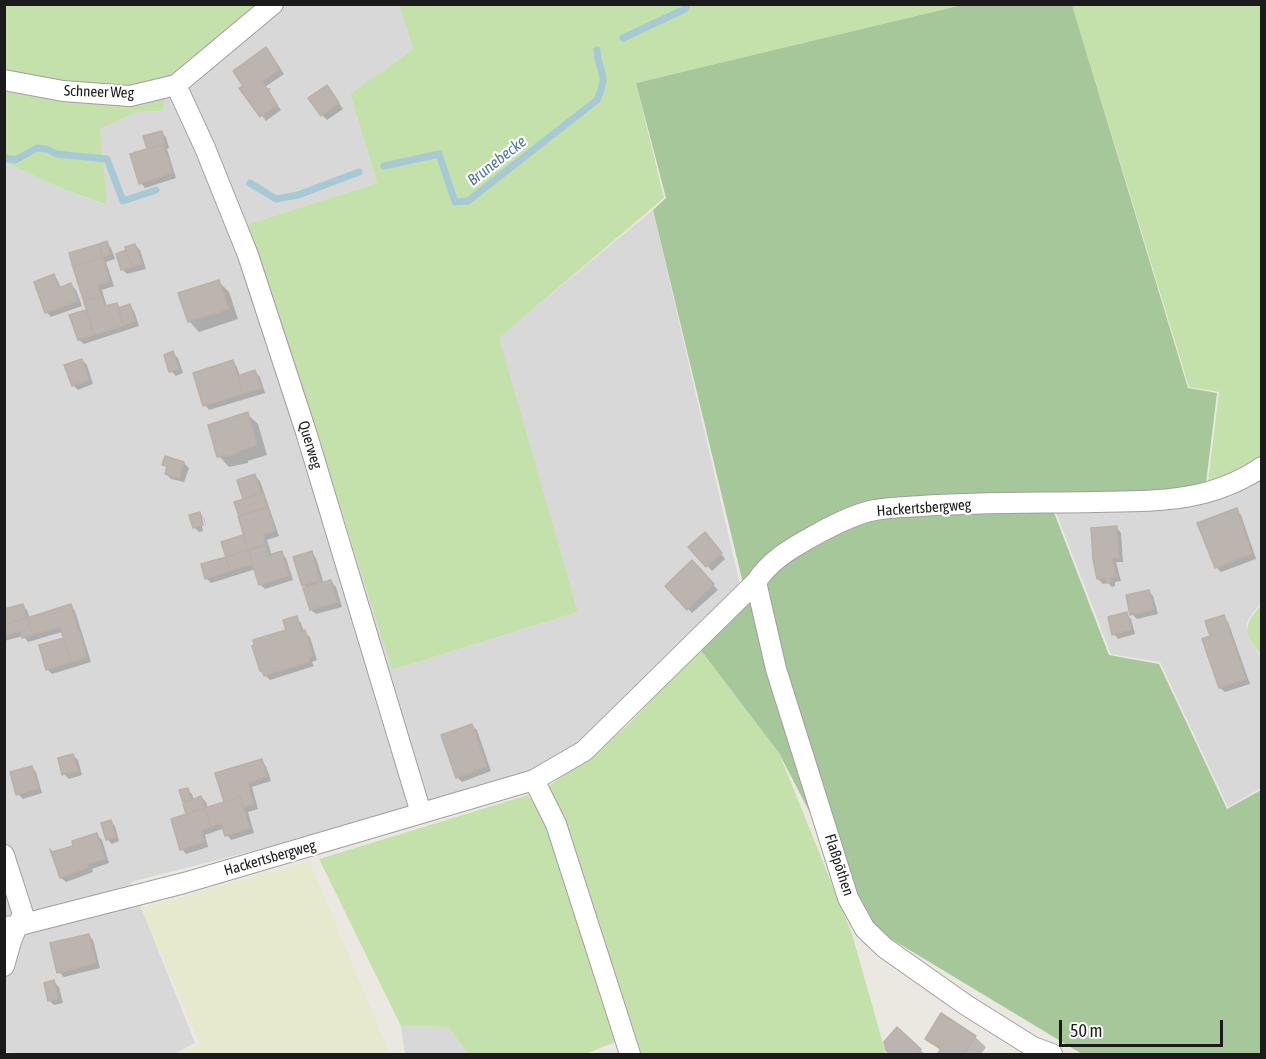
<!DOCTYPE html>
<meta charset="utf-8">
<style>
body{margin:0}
#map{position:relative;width:1266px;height:1059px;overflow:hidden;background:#ebe8e1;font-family:"Asap Condensed",sans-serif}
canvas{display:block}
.frame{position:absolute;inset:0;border:6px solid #1b1b1b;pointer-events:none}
.scale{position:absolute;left:1059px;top:1020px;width:164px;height:27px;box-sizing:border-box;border:3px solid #1b1b1b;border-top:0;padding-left:8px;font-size:18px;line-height:21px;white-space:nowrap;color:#1b1b1b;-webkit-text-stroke:4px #fff;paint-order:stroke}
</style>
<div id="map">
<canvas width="1266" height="1059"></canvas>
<div class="frame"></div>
<div class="scale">50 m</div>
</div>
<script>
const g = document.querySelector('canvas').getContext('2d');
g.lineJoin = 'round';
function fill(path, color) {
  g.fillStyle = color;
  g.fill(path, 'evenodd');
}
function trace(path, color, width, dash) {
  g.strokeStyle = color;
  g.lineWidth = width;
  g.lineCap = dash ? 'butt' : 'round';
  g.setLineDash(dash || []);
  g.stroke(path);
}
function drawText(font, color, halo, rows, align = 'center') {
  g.font = font + ' "Asap Condensed",sans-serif';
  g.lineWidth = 4.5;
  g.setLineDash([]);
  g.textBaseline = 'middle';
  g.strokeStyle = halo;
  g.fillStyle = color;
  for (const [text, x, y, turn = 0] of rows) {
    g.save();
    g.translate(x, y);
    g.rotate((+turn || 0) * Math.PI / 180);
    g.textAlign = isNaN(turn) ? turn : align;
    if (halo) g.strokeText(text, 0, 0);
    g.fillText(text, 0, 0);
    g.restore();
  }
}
fill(new Path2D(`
 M283,5H399L413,49L350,94L377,183L245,225L332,481L392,670L578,612L498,338L653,210L741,589L579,745L530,770L299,839L131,882L195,1043L174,1054H21L5,1051V162L58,187L106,205L100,129L137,112L163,111L168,85Z
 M1261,479V603L1249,618L1246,626L1253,645L1261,657V788L1228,807L1160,662L1111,654L1055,510L1180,509L1232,496Z
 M401,1026L448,1027L468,1054H405Z`), '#d9d8d8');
fill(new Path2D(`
 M309,861L390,1054H182L200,1044L141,908Z`), '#e6e9ce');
fill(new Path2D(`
 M5,5H259L168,85L163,111L137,112L100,129L107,205L58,187L5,162Z
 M399,5H962L636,83L664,198L499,338L578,612L392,670L332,481L245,225L377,183L350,94L413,49Z
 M1072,5H1261V457L1237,472L1208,482L1219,392L1189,387Z
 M1261,605V655C1244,632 1242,627 1261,605Z
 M699,648L779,753L852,934L886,1054H640L549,786L589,757L628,725Z
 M528,795L553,828L618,1041L585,1054H468L448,1027L401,1026L319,859Z`), '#c4e1ab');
fill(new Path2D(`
 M962,5H1072L1188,388L1217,393L1206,483L1182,491L1048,497L1109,655L1159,664L1227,809L1261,790V1054H1082L868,925L779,753L699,648L747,600L653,210L666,198L636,83Z`), '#a6c79a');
fill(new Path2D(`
 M270,54L284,74L265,87L281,110L266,121L241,88Z
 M331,92L343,109L327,120L322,115Z
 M161,132L166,137L169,148L167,149L176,178L145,188L141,183L149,150Z
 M107,243L111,248L115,259L106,262L114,286L102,290L107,307L116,304L121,308L130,306L134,311L139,326L84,344L79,340L71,316L88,311Z
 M135,245L140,250L146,269L127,274L122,269L117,255L128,251Z
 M54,276L58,281L61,288L71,285L76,290L82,306L51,317L46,312Z
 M219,282L229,292L238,319L199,332L189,321Z
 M173,353L178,358L183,373L176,376L171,371Z
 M82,360L87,365L93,384L78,390L73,385Z
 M233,362L237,367L240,376L255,372L260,377L265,393L209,410L205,405Z
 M247,414L258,424L267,455L248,461V463L243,464L229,467L219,456Z
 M184,463L189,468L184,482L171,479L166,474L168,469L164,465Z
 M255,476L260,481L279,536L267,540L272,556L281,553L286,558L293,580L265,589L260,584L256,569L211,583L206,578L227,558L223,543L245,536V500L239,481Z
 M1236,510L1241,515L1256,559L1221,572L1216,567Z
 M200,514L204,518L207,530L203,517H200L203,531L199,532L194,527Z
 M1117,528L1121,533L1123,562H1116L1121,581L1115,582V586L1112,587L1108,583L1103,584L1098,579Z
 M710,539L725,559L712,571L690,547Z
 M311,553L316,558L324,584L331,582L336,587L342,607L316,614L311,610L305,589H307L304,585Z
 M692,563L718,590L692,613L667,586Z
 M1149,592L1153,596L1158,614L1137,619L1132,614Z
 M22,605L27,610L30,619L71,606L75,611L91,662L52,674L47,669L66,639L62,632L28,642L23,636L4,641V611Z
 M1126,614L1131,619L1135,634L1118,639L1114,634Z
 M1223,617L1228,622L1250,684L1225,692L1220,688Z
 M296,618L301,623L304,632L310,637L317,660L312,662L314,666L270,680L261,671Z
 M472,726L477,730L491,771L462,782L457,777Z
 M73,755L78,760L82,775L69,779L64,774Z
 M261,761L266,766L271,781L252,787L258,809L248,812L254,833L231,840L227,835L225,828L205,835L208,847L186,854L182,849L188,815L185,805L187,804L184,801L187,789L192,794L194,800L201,797L206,802L208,809L226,803L217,774Z
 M31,767L36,772L42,793L23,799L18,794Z
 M110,821L115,826L119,841L112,844L107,839Z
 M97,835L102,840L109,863L92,869L93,872L66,882L61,878L53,854L75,847Z
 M88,935L93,940L100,968L64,977L59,972Z
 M54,982L59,987L63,1003L54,1005L49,1000Z
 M897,1029L925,1054H891L887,1050Z
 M975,1037L986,1047L981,1054H942L941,1051L927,1038Z`), '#0003');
trace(new Path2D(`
 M623,38L685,9L687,4
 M4,158L15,160L37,148L47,149L56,154L107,159L123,201L156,190
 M384,166L439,154L455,202L468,201L597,100C610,71 598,75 597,50
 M250,183L276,199L298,195L359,172`), '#a6c9d5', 7);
const building = new Path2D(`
 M266,47L280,69L262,82L267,89H270L268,90L277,105L260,117L239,88L243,86L233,71Z
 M327,85L339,103L321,116L308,98Z
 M162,131L165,144L147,149L143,136Z
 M163,144L173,173L139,184L130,154Z
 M107,241L111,254L103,257L99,244Z
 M99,244L103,257L73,267L69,253Z
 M135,244L142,264L132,267L125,247Z
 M126,250L132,267L121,270L116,254Z
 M103,257L110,281L98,285L101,296L84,302L73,267Z
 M54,274L59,288L71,283L78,301L45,313L34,282Z
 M219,280L229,309L188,322L178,293Z
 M101,296L105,306L117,303L124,326L94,335L84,302Z
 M130,304L135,321L123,325L118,308Z
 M86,310L94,335L78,340L69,315Z
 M173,351L179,369L169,372L164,355Z
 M82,359L89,380L72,386L64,365Z
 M233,360L243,394L203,406L193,373Z
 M255,370L261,388L243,394L238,376Z
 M248,412L257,445L238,451L239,452L232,455L217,457L208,425Z
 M165,456L184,462L179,478L165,474L167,466L162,465Z
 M255,474L261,493L243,499L237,480Z
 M263,493L267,507L239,516L234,502Z
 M268,507L275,531L263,535L266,545L248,550L238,516Z
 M1237,508L1252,554L1215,568L1197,523Z
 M200,512L203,525L193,528L189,515Z
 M1117,526L1119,558H1112L1117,577L1110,578L1111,582L1106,583L1105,578L1097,579L1093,559L1091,528Z
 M705,532L722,553L706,567L688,547Z
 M243,535L248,550L226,557L221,542Z
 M266,545L269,555L282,551L289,576L259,585L248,550Z
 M248,550L253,564L230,571L226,557Z
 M312,551L320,580L302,586L293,557Z
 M226,557L230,571L205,579L201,564Z
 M692,560L714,584L687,610L665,586Z
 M331,580L338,602L310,610L303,588Z
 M1149,590L1154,609L1130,615L1126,595Z
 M23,604L27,618L4,625V609Z
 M71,604L87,657L71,662L60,627L33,635L27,618Z
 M1127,612L1131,630L1112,635L1108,617Z
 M1224,615L1246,679L1219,688L1202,639L1210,636L1205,621Z
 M297,616L301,632L305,630L313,656L309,657L310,662L264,676L262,671H260L252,646L254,645L253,640L286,630L283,620Z
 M27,618L33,635L22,638L20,631L4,636V625Z
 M64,638L71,662L46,670L39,645Z
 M472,724L487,766L456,778L441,735Z
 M73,754L78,771L62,775L58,758Z
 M262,759L267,776L248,783L254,804L244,808L240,797L224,802L215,773Z
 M32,766L39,788L16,795L10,772Z
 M188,788L191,800L183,802L179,790Z
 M201,796L205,808L186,814L183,804Z
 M240,797L250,828L225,836L221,823L211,827L205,808Z
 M205,808L211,827L201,830L205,842L180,850L171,819Z
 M111,820L116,837L106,840L101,823Z
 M97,833L105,859L88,864L89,867L60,878L50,849L52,852L73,846L72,841Z
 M89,934L96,963L57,973L50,943Z
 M54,980L59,999L48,1001L44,983Z
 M941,1013L976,1036L964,1054H940L938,1053L941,1049L925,1039Z
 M897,1027L921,1049L917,1054H889L886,1050L884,1042Z`);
fill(building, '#bbb4af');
trace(building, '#bbb0a5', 1.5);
const street = new Path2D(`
 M4,80L63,91L130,96L176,85L273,4
 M176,85L205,148L248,255L306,432L421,813
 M756,582L776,669L848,898L865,929L885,948L966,1005L1033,1047L1052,1054
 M534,780L556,824L630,1054
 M4,855L23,914L12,938L4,966
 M4,927L16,926L184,883L534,780L584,751L756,582C769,562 788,550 808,539C825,529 856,513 875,510C890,507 906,507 921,506C978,502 1037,503 1095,502C1156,501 1209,503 1262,467`);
trace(street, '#9f9f9f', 22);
trace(street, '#fff', 20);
drawText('15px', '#1b1b1b', '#fff', [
 ["Schneer Weg",99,92,2],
 ["Querweg",310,445,73],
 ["Hackertsbergweg",924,508,-4],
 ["Hackertsbergweg",270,858,-16],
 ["Flaßpöthen",839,865,72]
]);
drawText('italic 16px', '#5276a0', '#fff', [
 ["Brunebecke",497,161,-38]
]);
</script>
